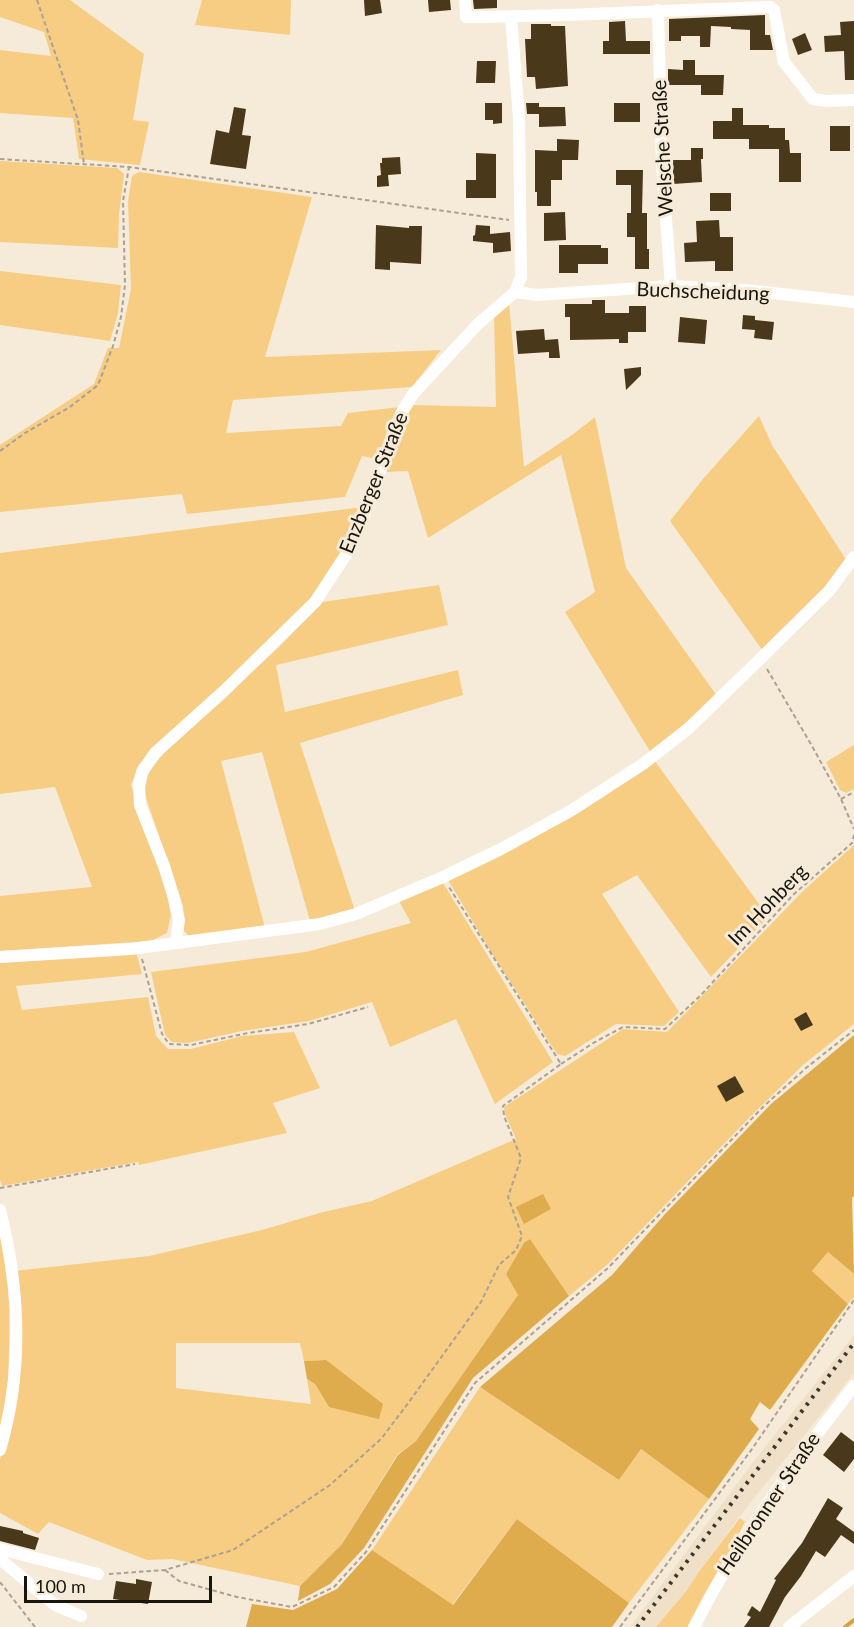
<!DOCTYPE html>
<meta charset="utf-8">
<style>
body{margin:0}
#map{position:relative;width:854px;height:1627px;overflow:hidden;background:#f6ebd8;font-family:Lato,sans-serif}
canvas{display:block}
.scale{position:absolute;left:24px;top:1576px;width:188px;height:27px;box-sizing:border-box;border:3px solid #18140e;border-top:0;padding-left:8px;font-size:18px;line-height:21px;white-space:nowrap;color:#18140e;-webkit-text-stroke:4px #f6ebd8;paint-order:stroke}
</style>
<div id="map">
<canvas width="854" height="1627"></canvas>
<div class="scale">100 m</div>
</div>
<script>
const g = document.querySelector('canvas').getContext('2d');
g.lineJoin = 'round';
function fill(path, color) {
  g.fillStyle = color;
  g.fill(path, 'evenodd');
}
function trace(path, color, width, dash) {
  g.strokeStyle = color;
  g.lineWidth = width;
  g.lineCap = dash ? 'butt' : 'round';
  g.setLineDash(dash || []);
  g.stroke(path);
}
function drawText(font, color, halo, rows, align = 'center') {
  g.font = font + ' Lato,sans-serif';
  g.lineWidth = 6;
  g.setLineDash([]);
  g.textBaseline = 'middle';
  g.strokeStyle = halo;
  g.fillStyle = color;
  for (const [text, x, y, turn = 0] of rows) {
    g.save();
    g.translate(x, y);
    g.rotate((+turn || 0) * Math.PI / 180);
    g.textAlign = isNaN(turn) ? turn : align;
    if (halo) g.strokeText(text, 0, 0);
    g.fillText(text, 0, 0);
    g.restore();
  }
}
fill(new Path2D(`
 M854,1335V1373L747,1507L698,1573L688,1589L656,1627H630L754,1461Z`), '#efe0c7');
fill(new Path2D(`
 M0,0H70L144,54L133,120L149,122L140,165L79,159L73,118L0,113V50L51,56L44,32L0,17Z
 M202,0H291L290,35L195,25Z
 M0,161L117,168L124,174L119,215L118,248L0,242Z
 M139,172L312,197L265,357L441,350L412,387L233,400L226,433L341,426L348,413L400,407L377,459L362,456L345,497L187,514L182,494L0,512V445L94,384L108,348H119L131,289L128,201L132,176Z
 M0,271L121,285L118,313L110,341L0,325Z
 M509,303L524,467L572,435L595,417L626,568L717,696L651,753L565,612L595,592L561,455L428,538L408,471L386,472L400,431L412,405L496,407L494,315Z
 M759,416L772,445L847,561L824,591L763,651L670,521L703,479Z
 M363,507L335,566L303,609L139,764L131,785L166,889L171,915L167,933L151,941L0,951V896L92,887L55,787L0,794V553Z
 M439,585L448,625L276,665L285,712L458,670L463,695L300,743L355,911L310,921L262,752L221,761L265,928L190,937L184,931L183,906L144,792L149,771L164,753L279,647L323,602Z
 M854,745V789L846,793L840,790L826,762Z
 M654,760L762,908L783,893L788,896L711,977L637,875L602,894L679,1012L664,1026L616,1024L565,1056L557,1054L491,952L448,880Z
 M854,845V1024L803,1065L748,1119L608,1264L569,1296L530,1239L506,1274L519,1294L416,1441L397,1455L342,1544L300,1586L172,1559L147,1560L49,1522L38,1534L0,1513V1459L10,1428L17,1383L22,1338L14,1271L149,1256L262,1230L323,1212L372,1201L516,1139L505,1114L504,1107L623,1029L667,1032L804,890ZM300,1343L304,1361L326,1360L329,1407L315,1384L307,1379L311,1404L176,1388V1343Z
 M443,883L553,1062L495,1104L456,1019L390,1047L372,1002L309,1021L242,1031L188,1043L172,1042L165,1035L151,972L306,952L411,923L399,901Z
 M133,952L137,955L142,974L16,986L22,1010L148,997L156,1036L168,1049H191L242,1036L294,1032L320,1088L273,1103L287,1133L139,1165L138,1162L2,1186L0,1180V963Z
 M0,1227L10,1303L8,1390L0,1435Z
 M828,1252L854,1274V1297L848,1304L812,1271Z
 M480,1387L619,1480L641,1449L709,1499L629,1603L517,1519L452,1605L372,1550Z
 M740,1518L745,1522L688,1627H656L688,1589L698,1573Z`), '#f7cd84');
fill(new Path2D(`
 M854,1035V1196L852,1198L854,1274L828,1252L812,1271L848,1304L770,1410L760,1402L750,1419L759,1429L709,1499L641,1449L619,1480L480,1387L612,1275L665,1214L771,1104Z
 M543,1194L551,1209L524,1224L516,1207Z
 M530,1239L569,1296L473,1378L364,1548L330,1584L298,1601L300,1586L342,1544L398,1455L416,1441L518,1295L506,1274L524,1243Z
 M326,1360L383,1404L379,1419L329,1407L315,1384L307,1379L304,1361Z
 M517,1519L629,1603L612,1627H246L252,1604L293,1610L337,1589L372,1550L453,1605Z`), '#deab4d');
trace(new Path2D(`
 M845,1627L854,1620`), '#d5a242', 4);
fill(new Path2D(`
 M364,0H380L382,13L365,16Z
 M428,0H450L451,10L429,12Z
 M473,0H497V8L474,9Z
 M765,15V35H770L773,50H750V30L731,29V27L711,26L710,47H700V36H681V41H669V19Z
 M625,21L626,41H650V54H603V41H609V22Z
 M854,21V80H845L844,51L825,52L824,36L841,35L840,22Z
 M531,24H551V26H565L568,86L536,89L535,77H527L525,39H531Z
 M805,33L812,50L798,55L792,39Z
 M683,60H695V75H724L723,95H701V85H668V69L683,70Z
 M477,61H496L495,83H476Z
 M485,103H502V123L493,124V120H485Z
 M526,103H539V107H565L566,126L539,127V107V114H527Z
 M614,103H640V122H614Z
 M234,107L246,109L242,135L251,136L246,169L210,164L216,130L229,133Z
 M732,108H743V125H769V128H785V140H789L790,153H801V182H779V149H749V139H713V121H732Z
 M830,126H850V151H830Z
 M557,139L579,140L578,160H562V180H551V206H537V192H535V150L557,151Z
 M691,148H703V159H701L702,182L673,184V160H691Z
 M476,153L496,154V198H466V180H476Z
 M400,157L401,174L388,175L389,186L377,187V176L381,175L380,163H382V158Z
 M616,170H643L642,213H647V249H649V269H635V237H627V213H631V185H616Z
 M710,193H731V211H710Z
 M565,212L566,240L544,241V213Z
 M719,220L720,237H733V271H715V261L685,262L684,243L697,242L696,221Z
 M376,225L409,228V226H422L421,264L390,262V270L375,269Z
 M476,225L490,226V234L510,232L511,251L493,253V243L473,241V236L475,235Z
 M559,245H601V248H608V264H578V273H559Z
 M592,300H605V313H629V306H646V332H628V343H619V339L570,340V317H565V304H592Z
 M743,315L755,316V320L774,322L772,340L754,338L755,330L742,329Z
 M680,317L707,320L705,344L678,342Z
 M544,329L545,340L558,339L560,358H549V352L518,354L516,331Z
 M641,367V375L626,390L624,369Z
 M806,1012L813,1025L801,1031L794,1019Z
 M735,1076L744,1092L726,1102L717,1086Z
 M841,1432L854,1442V1459L844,1472L823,1455Z
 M828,1498L843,1508L836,1519L854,1532V1544L841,1535L825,1557L816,1551L801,1576L785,1597L769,1627H744L751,1617L747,1615L752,1606L760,1612L776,1580L774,1579L802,1543Z
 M0,1526L23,1531V1533L39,1538L35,1550L0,1541Z
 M136,1579L152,1582L148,1604L113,1599L116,1581L136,1584Z`), '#49381a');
trace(new Path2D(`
 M37,0L78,120L84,164
 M0,159L129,167L509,220
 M0,451L25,433L70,407L98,385L113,346L121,317L125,285L123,201L129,167
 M767,669L812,746L841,799L854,829
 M841,799L854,792
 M142,959L162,1034L169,1044L191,1045L248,1033L308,1024L368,1007
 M561,1064L595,1042L623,1027L665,1029L701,995L793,895L852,843L854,835
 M0,1188L135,1164
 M165,1570L179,1581L237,1597L292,1607L334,1587L366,1552L475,1383L608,1268L763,1107L806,1068L854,1030
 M109,1574L165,1570L233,1550L330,1485L381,1439L409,1402L481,1302L499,1265L516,1250L522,1236L508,1197L521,1158L504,1116L503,1106L561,1064L449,887
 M0,1582L35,1627
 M620,1627L752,1449L854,1300`), '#aaa193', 2, [4.5, 3]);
trace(new Path2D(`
 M465,0L466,17C567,17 668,10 770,7L774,10L784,62L813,99L827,101L854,100
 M658,10L662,165L671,286
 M515,292L537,295L671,286L746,290L854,302
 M176,942L179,920L174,898L164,866L140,805L139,785L142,772L155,753L224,691L315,602L351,547L370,502L394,430L402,412L413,394L478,324L515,292L521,277L519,118L511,17
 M0,957L131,949L320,924L356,914L443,877L501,849L572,810L643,764L689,728L758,661L829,591L854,557
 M0,1210C20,1289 23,1372 0,1450
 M0,1549L98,1574
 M0,1559L55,1605L81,1616
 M694,1627C738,1540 794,1463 854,1386
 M789,1627L854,1576`), '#fff', 12);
trace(new Path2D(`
 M637,1627L854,1343`), '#3b362e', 4, [3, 6]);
drawText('20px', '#18140e', '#f6ebd8', [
 ["Welsche Straße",663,148,-93],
 ["Buchscheidung",703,292,2],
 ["Enzberger Straße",374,483,-68],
 ["Im Hohberg",768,905,-46],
 ["Heilbronner Straße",769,1504,-56]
]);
</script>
